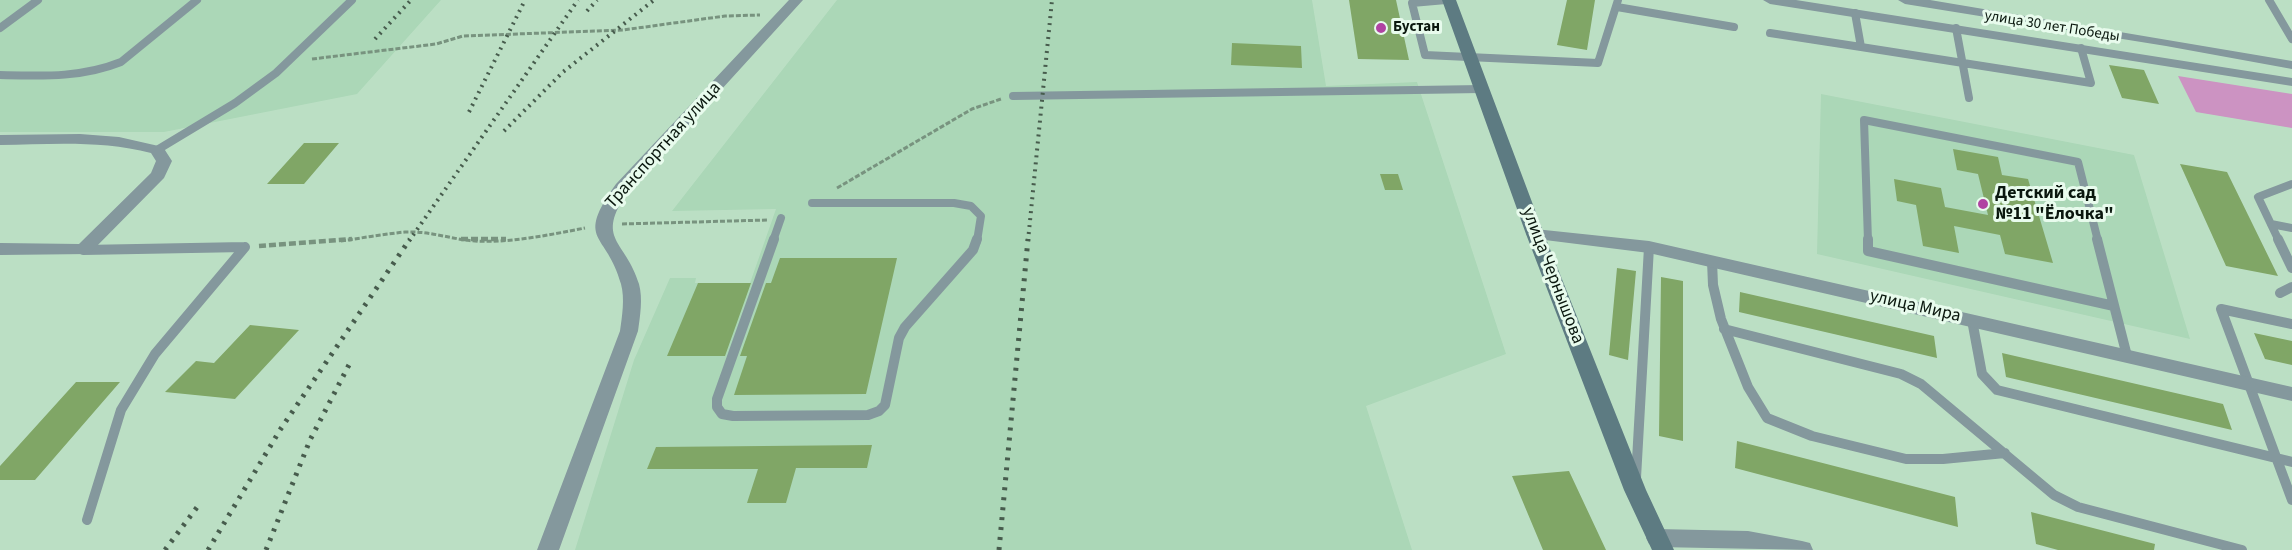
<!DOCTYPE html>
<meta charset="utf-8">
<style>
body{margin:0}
canvas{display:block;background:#bbdfc4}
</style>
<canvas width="2292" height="550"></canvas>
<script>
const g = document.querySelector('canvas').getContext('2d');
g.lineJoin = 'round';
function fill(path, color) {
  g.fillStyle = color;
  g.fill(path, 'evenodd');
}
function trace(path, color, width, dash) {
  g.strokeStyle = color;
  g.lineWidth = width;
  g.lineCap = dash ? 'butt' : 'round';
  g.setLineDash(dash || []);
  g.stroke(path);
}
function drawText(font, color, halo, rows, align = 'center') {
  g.font = font + ' "Source Sans 3",sans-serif';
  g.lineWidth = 6;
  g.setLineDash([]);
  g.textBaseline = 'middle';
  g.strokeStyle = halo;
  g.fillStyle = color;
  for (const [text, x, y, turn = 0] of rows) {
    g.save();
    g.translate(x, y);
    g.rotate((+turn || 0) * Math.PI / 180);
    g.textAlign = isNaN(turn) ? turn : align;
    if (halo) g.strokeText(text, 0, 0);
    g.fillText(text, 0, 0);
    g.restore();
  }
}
fill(new Path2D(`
 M0,0H441L357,94L164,132H0Z
 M837,0H1312L1326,86L1417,82L1506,354L1366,406L1412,550H575L634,360L670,278H696L695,283H750L776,209L672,211Z
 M1821,94L2134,155L2190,339L1817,254Z`), '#abd7b7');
fill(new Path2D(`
 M2178,76L2292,94V128L2196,112Z`), '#cc93c2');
fill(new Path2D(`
 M1349,0H1396L1409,60L1358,59Z
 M1567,0H1595L1587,50L1557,45Z
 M1232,43L1301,46L1302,68L1231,65Z
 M2109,65L2144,70L2159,104L2122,98Z
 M304,143H339L304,184H267Z
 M1953,149L1998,157L2002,175L2028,179L2053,263L2005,254L2000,235L1954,226L1959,253L1923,246L1916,205L1897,201L1894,179L1941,188L1945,207L1988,215L1978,174L1957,170Z
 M2180,164L2227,172L2278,276L2226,266Z
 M1380,174H1398L1403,190H1385Z
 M780,258H897L866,394L734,395L747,356H740L766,283H771Z
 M1617,268L1636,271L1628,360L1609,355Z
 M1661,277L1683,281V441L1659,436Z
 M698,283H751L725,356H667Z
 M1740,292L1934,336L1937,358L1739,312Z
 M250,325L299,330L235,399L165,392L196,361L214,363Z
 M2254,333L2292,341V365L2265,359Z
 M2002,353L2223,404L2232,430L2006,377Z
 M76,382H120L35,480H0V466Z
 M1737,441L1955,497L1958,527L1735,468Z
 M872,445L867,468H796L786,503H747L758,469H647L656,447Z
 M1569,471L1606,550H1543L1512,476Z
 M2031,512L2155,544L2154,550H2058L2036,544Z`), '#80a666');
trace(new Path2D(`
 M312,59L436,44L463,36L623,30L725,16L760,15
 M837,188L972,109L1001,99
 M622,224L768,220
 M341,241C362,238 384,234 405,232C426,231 445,237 465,240C501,245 549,235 585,228`), '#78937f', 3, [5, 2]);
trace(new Path2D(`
 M461,239H506
 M259,246L352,239`), '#78937f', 4.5, [7, 3]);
trace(new Path2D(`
 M1446,0L1412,3L1425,55L1598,63L1618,0
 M2269,0L2292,39
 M1617,7L1734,27
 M0,28L38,0
 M1956,28L1969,98
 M1770,33L1861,47L1855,13
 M1861,47L2091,83L2081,48
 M0,75C42,76 81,78 121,62L197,0
 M1013,96L1482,89
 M157,150L235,103L276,73L352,0
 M812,203H954L971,206L981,216L977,241
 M2271,224L2292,228
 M773,241L781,218
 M1868,241L1864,120L2078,162L2098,241
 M2279,241L2258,197L2292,184`), '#84989d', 8);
trace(new Path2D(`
 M774,239L717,399V407L722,414L733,416L868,415L879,411L885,405L899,338L905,327L973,250L977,239
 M1868,239V251L2114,306
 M2097,239L2127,356
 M2278,239L2292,268
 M83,250L245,247
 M1712,261L1713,285L1721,319L1748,387L1767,418L1812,436L1906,459H1943L2005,453
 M2280,293L2292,287
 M1972,320L1982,374L1997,390L2292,462
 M2292,324L2221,309L2292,500
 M1724,329L1901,374L1921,384L2054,495L2078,507L2242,550
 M1636,478L1649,247
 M87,520L121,410L155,354L245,247`), '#84989d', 10);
fill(new Path2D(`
 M789,0H803L628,192C594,240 626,240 639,284C643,299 640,316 638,331L559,550H537L620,331C622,316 625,299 621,284C607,231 574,243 616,184Z
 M1763,0H1796L2292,78V86L1770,4Z
 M1898,0H1930L2292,61V69L2166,46L1905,4Z
 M80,134L119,137L163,147L172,161L164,178L89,254L0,255V243L79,244L151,173L156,161L151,153C102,140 51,144 0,145V135Z
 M1535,229L1649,241L2292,387V401L1649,253L1529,238L1526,234L1529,230Z
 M1657,529L1748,531L1802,541L1810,543L1813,550L1657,547L1649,544L1646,538L1649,532Z`), '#84989d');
fill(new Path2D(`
 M1442,0H1456L1544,234L1646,490L1674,550H1652L1624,490L1526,234Z`), '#5d7b82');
trace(new Path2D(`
 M587,11L597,0
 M375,39L411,0
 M469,112L525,0
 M504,131L563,72L654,0
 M409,241L578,0
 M1028,241L1052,0`), '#475c4d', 4, [2, 5]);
trace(new Path2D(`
 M165,550L198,506
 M208,550L280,430L410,239
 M266,550L310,440L351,361
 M999,550L1028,239`), '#475c4d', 5, [3, 7]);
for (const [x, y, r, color] of [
 [1381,28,6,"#b043a2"],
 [1983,204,6,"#b043a2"]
]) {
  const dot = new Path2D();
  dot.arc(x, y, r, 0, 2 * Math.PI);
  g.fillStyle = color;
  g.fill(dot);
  trace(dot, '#e8fbed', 2);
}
drawText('15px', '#0a170e', '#e8fbed', [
 ["улица 30 лет Победы",2052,27,9]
]);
drawText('bold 15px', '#0a170e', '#e8fbed', [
 ["Бустан",1393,28]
], 'left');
drawText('18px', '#0a170e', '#e8fbed', [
 ["Транспортная улица",664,146,-48],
 ["улица Чернышова",1552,276,69],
 ["улица Мира",1915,307,13]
]);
drawText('bold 18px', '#0a170e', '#e8fbed', [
 ["Детский сад",1995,194],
 ["№11 \"Ёлочка\"",1995,215]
], 'left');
</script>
